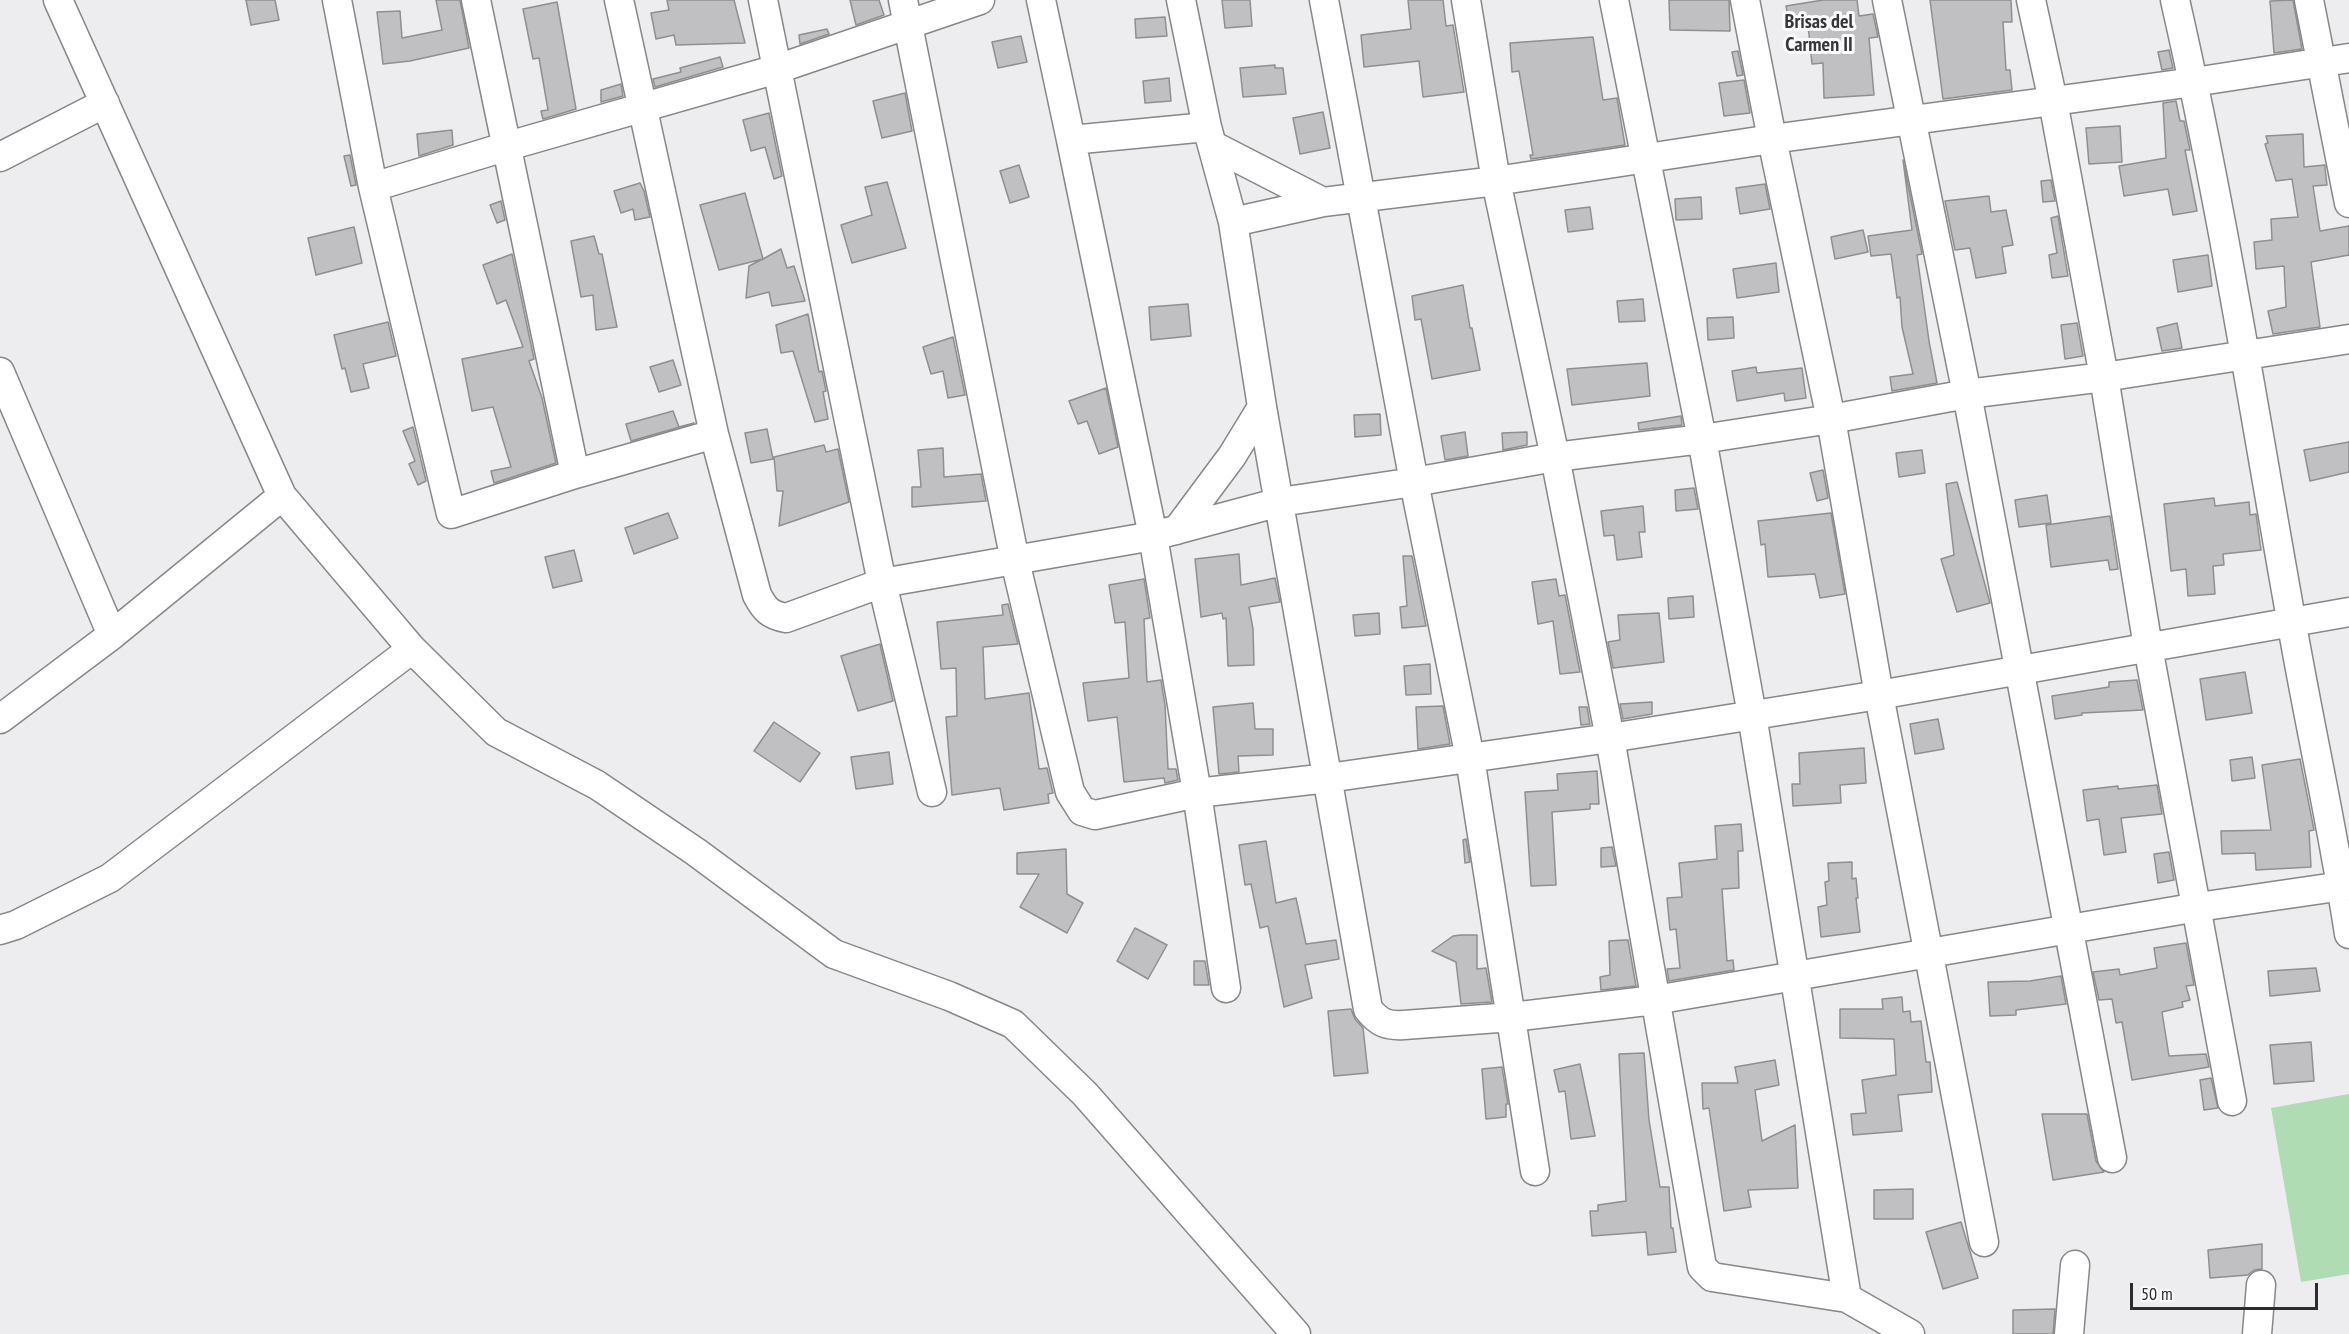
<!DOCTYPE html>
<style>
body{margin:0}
#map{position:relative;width:2349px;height:1334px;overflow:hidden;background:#ededef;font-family:"PT Sans Narrow",sans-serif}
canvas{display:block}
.scale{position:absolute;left:2130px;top:1283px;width:188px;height:27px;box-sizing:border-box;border:3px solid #2c2c2d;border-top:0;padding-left:8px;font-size:18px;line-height:21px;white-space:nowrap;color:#2c2c2d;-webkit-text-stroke:4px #fafafd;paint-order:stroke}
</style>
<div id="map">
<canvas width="2349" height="1334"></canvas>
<div class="scale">50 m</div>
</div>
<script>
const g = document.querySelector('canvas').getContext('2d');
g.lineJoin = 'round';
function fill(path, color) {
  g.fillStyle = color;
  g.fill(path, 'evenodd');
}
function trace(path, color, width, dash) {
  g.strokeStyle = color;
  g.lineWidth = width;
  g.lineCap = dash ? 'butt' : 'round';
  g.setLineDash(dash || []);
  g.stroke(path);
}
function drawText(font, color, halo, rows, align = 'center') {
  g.font = font + ' "PT Sans Narrow",sans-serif';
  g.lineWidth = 6;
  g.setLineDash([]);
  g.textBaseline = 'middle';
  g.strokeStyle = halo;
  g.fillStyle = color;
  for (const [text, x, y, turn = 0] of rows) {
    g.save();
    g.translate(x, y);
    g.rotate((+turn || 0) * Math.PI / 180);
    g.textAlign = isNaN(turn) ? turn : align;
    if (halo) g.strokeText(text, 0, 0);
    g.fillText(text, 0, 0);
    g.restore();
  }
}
fill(new Path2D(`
 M2349,1094V1274L2301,1282L2271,1108Z`), '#b0dcb3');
const building = new Path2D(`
 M246,0H275L279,20L251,25Z
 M436,0H460L469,48L410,61L383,64L377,12L400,11L402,38L442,30Z
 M667,0H734L745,43L676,45L674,35L656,39L651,13L669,10Z
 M850,0H879L884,15L856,25Z
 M1222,0H1250L1252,26L1225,28Z
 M1408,0H1443L1446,26L1453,25L1464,92L1423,97L1419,61L1364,67L1361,35L1411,29Z
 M1669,0H1729L1730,31L1670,30Z
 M1823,0H1857L1859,16L1873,14L1878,37L1869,38L1874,95L1824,98L1823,63L1812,64L1808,25L1790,28L1786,6Z
 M1930,0H2011L2012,22H2003L2006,70H2010L2012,90L1943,99Z
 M2293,0L2302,49L2274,53L2270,1Z
 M557,2L576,109L543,119L541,111L548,110L539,58L533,59L523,9Z
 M1165,17L1167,36L1136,38L1135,19Z
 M827,29L829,34L800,44L799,35Z
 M1021,36L1027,62L998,68L992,42Z
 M1593,37L1603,100L1617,98L1625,145L1531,159L1530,155H1533L1519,71L1512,72L1510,43Z
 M2169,50L2173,68L2162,70L2158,52Z
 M1738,51L1743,75L1737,76L1732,52Z
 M720,57L723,67L655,87L653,79L681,72L680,68Z
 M1275,65V68H1283L1286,94L1243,97L1240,68Z
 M1169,78L1171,101L1145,103L1143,81Z
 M1744,80L1750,113L1724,116L1719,83Z
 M621,84L623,96L601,102V90Z
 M905,93L912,131L882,138L873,101Z
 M2176,101L2180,121H2184L2190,150H2185L2197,211L2173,215L2168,189L2124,196L2119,166L2166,158L2163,103Z
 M1323,112L1330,148L1300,154L1293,118Z
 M769,113L782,176L774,179L765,147L751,151L743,120Z
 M2120,126L2122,162L2089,164L2086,128Z
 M452,130L453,145L419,156L417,134Z
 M2303,134L2304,167L2325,165V168L2327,185L2313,186L2320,231L2349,226V255L2311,262L2320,327L2273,334L2268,311L2286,307L2284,266L2256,269L2254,242L2272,240L2271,219L2298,217L2292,179L2276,181L2265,144L2268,143L2266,136Z
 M350,155L356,185L351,186L344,156Z
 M1903,160L1922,254L1917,255L1929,341L1937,383L1892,391L1890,377L1913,374L1902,327L1900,297L1897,298L1891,254L1871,256L1868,236L1912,230Z
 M1019,165L1029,197L1010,203L1000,171Z
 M2051,180L2055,201L2043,202L2041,181Z
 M887,182L906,248L852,263L841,225L872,215L865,187Z
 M640,183L644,191L650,217L635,220L633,209L621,213L614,191Z
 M1765,184L1770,209L1740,214L1736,188Z
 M745,193L763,259L781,249L787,268L794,266L805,301L772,306L769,292L746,298L749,266L763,259L719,270L700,205Z
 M1989,196L1991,212L2006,210L2013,245L2002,247L2006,273L1976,278L1970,248L1955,250L1945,201Z
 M1701,197L1702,219L1676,220L1675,199Z
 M501,201L505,220L497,223L490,205Z
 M1590,207L1593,229L1568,232L1565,210Z
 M2058,216L2068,276L2052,278L2049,255L2057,253L2051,218Z
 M354,227L362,263L316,275L308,238Z
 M1863,230L1868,252L1835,259L1831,237Z
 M594,236L599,254H602L617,327L596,330L593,295L581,297L571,241Z
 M512,254L534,359L529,361L542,398L556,463L494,483L491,471L511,467L493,407L472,411L462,359L523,347L506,300L497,304L483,265Z
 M2208,255L2212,286L2178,292L2173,260Z
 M1776,263L1779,292L1737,298L1733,269Z
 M1463,285L1470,328H1472L1480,370L1432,379L1421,319L1415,320L1412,296Z
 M1643,299L1645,321L1619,322L1617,301Z
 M1188,304L1191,336L1151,340L1149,307Z
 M808,314L819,372L822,371L826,391L823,392L828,419L815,422L793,351L781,353L776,325Z
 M1733,317L1734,338L1708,340L1707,318Z
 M388,322L396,356L363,364L369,388L351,392L345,368L342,369L334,335Z
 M2077,323L2083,356L2065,359L2061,325Z
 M2177,323L2182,348L2162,351L2157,328Z
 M953,337L965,395L948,398L943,371L931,374L923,347Z
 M673,360L681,385L659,392L650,367Z
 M1647,363L1650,396L1572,405L1567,369Z
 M1756,367L1757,373L1802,368L1806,398L1785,401L1784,393L1737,401L1732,371Z
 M1106,388L1118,447L1099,454L1087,421L1078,424L1069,401Z
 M673,411L679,427L694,423L631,441L626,424Z
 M1380,414L1381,435L1355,437L1354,415Z
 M1681,416L1682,425L1639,430L1638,423Z
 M413,427L426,481L418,485L409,464L415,461L403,431Z
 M767,429L773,459L751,463L745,433Z
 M1465,432L1468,456L1445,460L1441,436Z
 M1527,432V445L1503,450L1502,433Z
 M2349,442V472L2310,481L2304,450Z
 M824,445L826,452L838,449L849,502L779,526L783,491H777L774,457Z
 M943,448L944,477L981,474L986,501L912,507V487H921L918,450Z
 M1922,450L1925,473L1899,477L1896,453Z
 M1823,470L1828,498L1817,501L1810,473Z
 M1957,482L1990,603L1957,612L1941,559L1954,555L1946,484Z
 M1694,488L1698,509L1676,511L1675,490Z
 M2047,495L2051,523L2019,527L2015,500Z
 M2214,498L2215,506L2249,502L2250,515L2256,514L2261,550L2223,554L2224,565L2213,566L2215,594L2188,596L2186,569L2171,571L2164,504Z
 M1643,506L1645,532H1639L1642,557L1617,560L1614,535L1604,536L1601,511Z
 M668,513L678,538L634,554L625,528Z
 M1831,513L1845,594L1820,598L1815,574L1768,577L1765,544L1761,545L1758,521Z
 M2110,516L2118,569L2110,570L2108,560L2051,567L2046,525Z
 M574,550L582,581L553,588L545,557Z
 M1239,554L1241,585L1275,578L1280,602L1249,607L1253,629L1254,665L1228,666L1226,618L1223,619L1222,613L1201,617L1195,559Z
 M1403,556H1412L1426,626L1402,628L1400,607L1407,606Z
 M1144,579L1150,618L1144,619L1147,682L1161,680L1165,705L1168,769H1176L1178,780L1165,783L1164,778L1124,782L1117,717L1088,721L1083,683L1129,678L1125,622L1115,623L1109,585Z
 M1556,579L1559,596L1565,595L1580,672L1560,674L1553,621L1538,624L1532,582Z
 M1693,596L1694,617L1669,619L1668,598Z
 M1008,604L1018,644L983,647L985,699L1029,693L1039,769L1047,768L1053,793L1048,794L1049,803L1004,810L1000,788L952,795L946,717L957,716L956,668L941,669L937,622L1003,615L1002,605Z
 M1379,613L1380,634L1355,636L1353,615Z
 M1659,613L1664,662L1613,668L1608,642L1620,640L1618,615Z
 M880,644L893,701L858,711L841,656Z
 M1430,664L1431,694L1406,695L1404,666Z
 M2245,672L2252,713L2206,720L2200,679Z
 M2137,680L2143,710L2082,713V715L2055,719L2052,696L2109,687V682Z
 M1652,702V714L1623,719L1620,704Z
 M1253,703L1255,729H1273V755L1238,756L1239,772L1219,774L1213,707Z
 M1443,706L1450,744L1418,749L1416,707Z
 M1579,707H1587L1590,724L1581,725Z
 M1938,719L1944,749L1915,754L1910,724Z
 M774,722L820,753L800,782L754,751Z
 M1864,748L1866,783L1840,785L1841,803L1793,806L1792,784H1800L1799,753Z
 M889,752L893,784L856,789L851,757Z
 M2252,757L2255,778L2232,781L2230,760Z
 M2300,759L2314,830L2309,831L2311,867L2256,870L2255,853L2222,854L2221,831L2271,830L2262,765Z
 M1597,771L1599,804H1590V809L1552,812L1556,885L1531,886L1525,792L1558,790L1557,774Z
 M2157,785L2162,814L2121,818L2126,852L2104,855L2099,819L2087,821L2083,790L2118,786V789Z
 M1741,824L1743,851H1738L1739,888L1722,889L1727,961L1733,960L1734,970L1669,981L1667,969L1680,968L1676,929L1670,930L1667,898L1682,897L1679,863L1717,859L1715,826Z
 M1466,839L1470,862L1465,863L1463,840Z
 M1266,841L1276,903L1296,898L1306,944L1336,940L1339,959L1305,965L1312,998L1284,1007L1268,926L1260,928L1251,884L1245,885L1239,845Z
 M1612,847L1616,866L1601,867V848Z
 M1066,849L1067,894L1083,903L1067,933L1020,907L1039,874H1017V853Z
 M2169,852L2174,880L2158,883L2154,854Z
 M1852,862V879L1856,878L1858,898H1856L1860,932L1821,937L1818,907L1827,905L1825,882L1829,881L1828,863Z
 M1135,928L1167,945L1148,979L1117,961Z
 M1461,935H1477V969L1486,968L1492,1002L1461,1004L1456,962L1432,951L1453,936Z
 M1624,940H1628L1636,986L1601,990L1600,977L1610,975L1609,941Z
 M2186,943L2194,985L2186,986L2190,1000L2182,1002L2183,1007L2162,1012L2169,1056L2206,1054L2209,1067L2132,1080L2122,1022L2116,1023L2112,999L2099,1000L2093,972L2119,969L2120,975L2157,968L2154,948Z
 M1194,961H1205L1209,985H1194Z
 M2316,968L2320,991L2270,996L2268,971Z
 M2061,976L2066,1004L2016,1010V1015L1990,1016L1988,982L2030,981Z
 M1902,997L1903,1012L1910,1011L1911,1022L1921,1021L1926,1062H1930L1932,1092L1898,1095L1902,1131L1853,1135L1851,1114L1866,1113L1862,1080L1896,1075L1894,1039L1840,1038V1009H1883L1882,999Z
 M1351,1009L1355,1019L1363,1028L1368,1073L1334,1076L1328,1011Z
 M2311,1042L2314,1081L2274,1084L2270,1045Z
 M1644,1053L1649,1120L1660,1187H1669L1671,1228H1673L1676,1252L1648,1255L1646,1232L1592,1236L1590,1211H1598V1205L1626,1201L1619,1054Z
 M1775,1060L1779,1085L1755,1090L1762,1141L1795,1125L1798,1188L1748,1190L1751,1207L1724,1211L1709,1108L1703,1109L1702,1083H1738L1735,1067Z
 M1580,1064L1595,1136L1571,1139L1565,1091L1559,1092L1554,1070Z
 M1502,1067L1508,1104H1506V1117L1486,1119L1482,1069Z
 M2211,1078L2218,1108L2204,1110L2200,1080Z
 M2042,1114H2087L2096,1161L2104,1172L2053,1180Z
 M1913,1189V1219H1874V1190Z
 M1961,1222L1978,1278L1943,1289L1926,1232Z
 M2262,1244V1269L2254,1270L2248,1275L2210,1278L2208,1250Z
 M2055,1309L2053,1334H2013V1310Z`);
fill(building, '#c0c0c2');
trace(building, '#8f8f91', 1.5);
const street = new Path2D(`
 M337,0L373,187L451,514L575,474L714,434
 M476,0L575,474
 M619,0L714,434L757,595C765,610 770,615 786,618L882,583L1153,536L1280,502L1414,482L1555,457L1702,439L1831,419L1967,394L2104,377L2349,339
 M763,0L882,583L932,792
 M903,0L1015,561L1070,792L1082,811L1095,815L1197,793L1328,778L1610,738L1879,695L2349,612
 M1041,0L1071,140L1207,127
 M1181,0L1207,127L1233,222L1262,407L1368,1009C1379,1023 1387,1026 1404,1025L1512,1017L1655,1000L2198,907L2349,885
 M1324,0L1414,482L1470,758L1535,1171
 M1466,0L1496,181L1555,457L1610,738L1702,1267L1712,1277L1847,1298L1910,1334
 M1614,0L1702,439L1752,715L1847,1298
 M1745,0L1772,139L1831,419L1879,695L1984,1242
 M1887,0L1967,394L2112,1158
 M2031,0L2053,101L2104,377L2148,647L2232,1101
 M2175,0C2222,205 2254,412 2291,619C2309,724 2333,828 2349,934
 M2309,0L2349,203
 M1071,140L1153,536L1197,793L1226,988
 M1212,145L1323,202
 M0,157L105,103
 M373,187L508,146L777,69L980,0
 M1233,222L1323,202L1496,181L1772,139L2194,82L2349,58
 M0,372L112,635
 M1177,530L1232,456L1262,407
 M412,649L496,732L597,785L696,852L834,954L949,996L1013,1024L1085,1094L1296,1334
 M0,719L112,635L282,496
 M0,930L16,925L110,878L412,649L282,496L58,0
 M2069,1334L2075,1265
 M2257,1334L2261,1285`);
trace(street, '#87878a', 31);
trace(street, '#fff', 28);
drawText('bold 20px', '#353638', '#fafafd', [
 ["Brisas del",1819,22],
 ["Carmen II",1819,45]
]);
</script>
